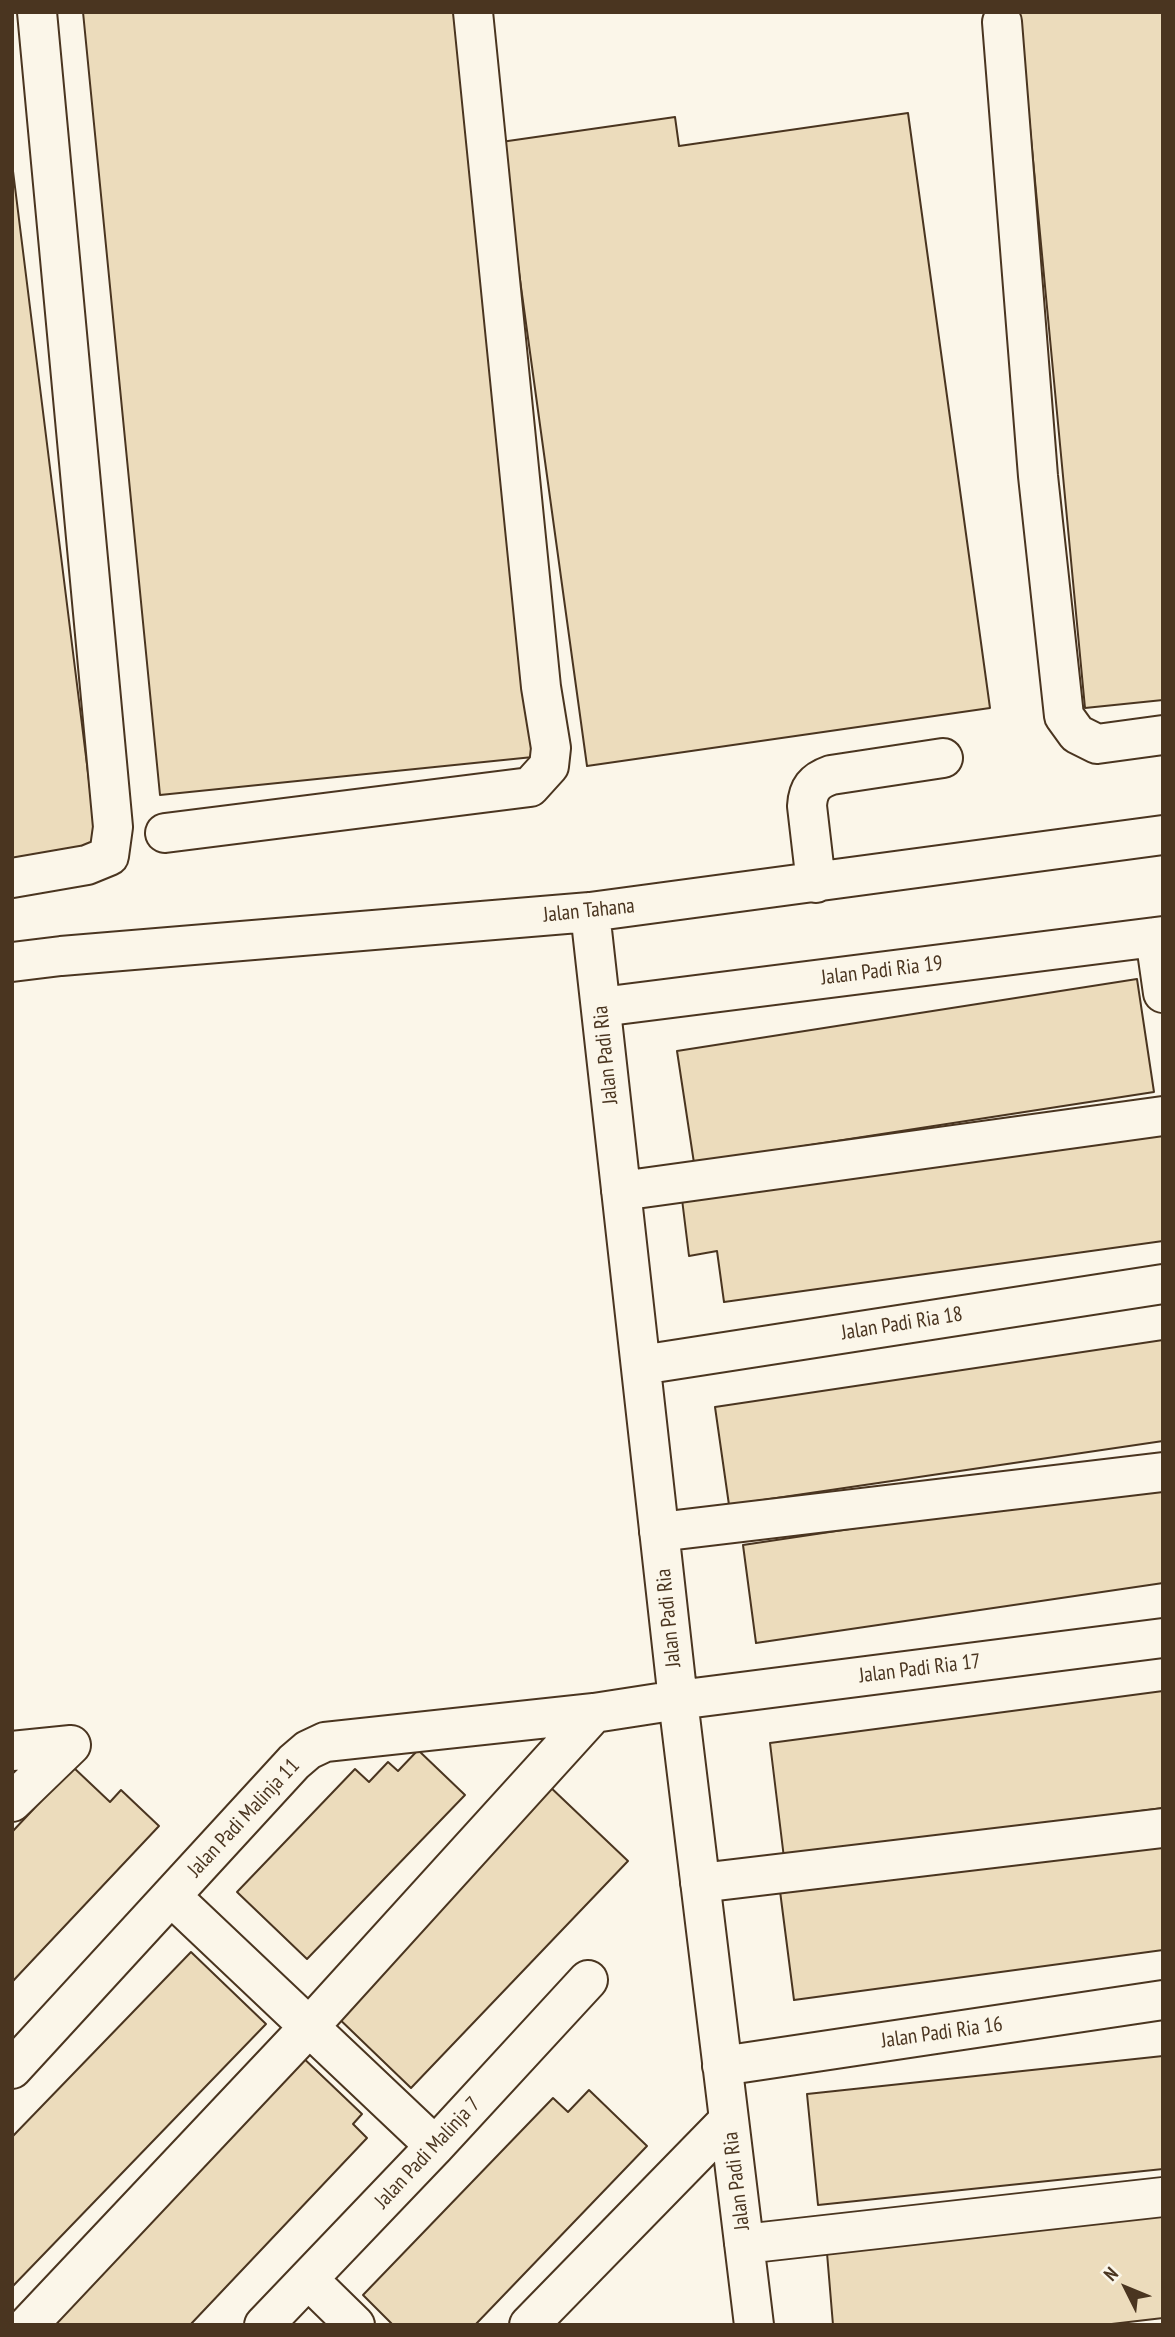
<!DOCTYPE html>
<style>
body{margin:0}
#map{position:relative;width:1175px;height:2337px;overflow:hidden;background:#fbf6e9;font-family:"PT Sans Narrow",sans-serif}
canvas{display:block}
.frame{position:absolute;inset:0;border:14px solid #4a3520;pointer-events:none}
.north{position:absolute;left:1091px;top:2253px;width:70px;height:70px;-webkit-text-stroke:5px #fbf6e9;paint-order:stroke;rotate:313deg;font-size:19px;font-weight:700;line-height:28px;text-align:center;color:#4a3520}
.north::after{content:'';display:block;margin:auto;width:24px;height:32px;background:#4a3520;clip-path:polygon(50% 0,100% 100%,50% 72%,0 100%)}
</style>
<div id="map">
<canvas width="1175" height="2337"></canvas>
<div class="frame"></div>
<div class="north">N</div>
</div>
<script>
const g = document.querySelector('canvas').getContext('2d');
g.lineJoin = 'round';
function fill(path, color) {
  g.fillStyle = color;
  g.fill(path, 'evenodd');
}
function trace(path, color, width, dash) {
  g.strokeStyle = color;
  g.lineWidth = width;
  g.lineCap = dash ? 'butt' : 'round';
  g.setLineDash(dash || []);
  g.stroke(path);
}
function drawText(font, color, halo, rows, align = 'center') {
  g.font = font + ' "PT Sans Narrow",sans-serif';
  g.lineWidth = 5;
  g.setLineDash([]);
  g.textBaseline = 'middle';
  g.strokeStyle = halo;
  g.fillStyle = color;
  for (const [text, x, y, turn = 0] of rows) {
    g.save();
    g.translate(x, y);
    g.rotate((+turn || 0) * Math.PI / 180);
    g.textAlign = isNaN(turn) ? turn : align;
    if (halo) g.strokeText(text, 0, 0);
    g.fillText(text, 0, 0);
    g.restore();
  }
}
const building = new Path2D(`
 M83,12H461L533,757L160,795Z
 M1019,12H1163V700L1085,708Z
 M908,113L990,708L587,766L501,142L675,117L679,146Z
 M12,163L98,853L12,864Z
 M1137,979L1154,1092L694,1163L677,1051Z
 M1163,1124V1241L724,1302L717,1251L689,1256L681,1191Z
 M1163,1340V1441L729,1505L715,1407Z
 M1163,1482V1583L756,1643L743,1545Z
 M1163,1691V1808L784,1858L770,1743Z
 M418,1750L465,1795L307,1959L237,1892L355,1769L369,1782L388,1762L398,1771Z
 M73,1767L110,1802L121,1790L159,1826L12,1982V1832Z
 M547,1784L628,1861L411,2088L331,2011Z
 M1163,1840V1950L794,2000L780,1891Z
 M191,1952L266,2024L12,2287V2137Z
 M297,2052L362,2114L353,2124L367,2138L190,2325H40Z
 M1163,2056V2169L818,2205L807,2094Z
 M589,2090L647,2146L475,2325H393L363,2295L553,2098L568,2112Z
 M1163,2206V2318L1103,2325H833L826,2241Z`);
fill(building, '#ecdcbc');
trace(building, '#4a3520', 2);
const minor = new Path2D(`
 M1002,22L1038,476L1064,716L1077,734L1097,744L1163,735
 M165,833L530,787L549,766L551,748L541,687L473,12
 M12,878L87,865L109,856L113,827L37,12
 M816,883L807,806C808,789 814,781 831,775L943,758
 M590,912L678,1700L754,2325
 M1155,937L1163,993
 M12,962L61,956L590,912L1163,835
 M601,1007L1163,936
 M621,1191L1163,1116
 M641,1365L1163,1284
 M659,1532L1163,1472
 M12,1751L71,1745
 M12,1802L71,1745
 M700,1883L1163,1828
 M172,1897L435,2146
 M722,2066L1163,2000
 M12,2069L294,1762L308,1750L325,1742L594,1713L678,1700L1163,1638
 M744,2244L1163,2197
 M308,2279L355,2325
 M28,2325L308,2028L594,1713
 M264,2325L435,2146L588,1980
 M529,2325L729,2120`);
trace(minor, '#4a3520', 42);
trace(minor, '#fbf6e9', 38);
drawText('21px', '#4a3520', '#fbf6e9', [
 ["Jalan Tahana",589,911,-6],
 ["Jalan Padi Ria 19",882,971,-7],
 ["Jalan Padi Ria",606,1055,-96],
 ["Jalan Padi Ria 18",902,1324,-9],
 ["Jalan Padi Ria",669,1618,-96],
 ["Jalan Padi Ria 17",920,1669,-7],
 ["Jalan Padi Malinja 11",244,1818,-47],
 ["Jalan Padi Ria 16",942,2033,-8],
 ["Jalan Padi Malinja 7",428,2153,-47],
 ["Jalan Padi Ria",737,2181,-97]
]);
</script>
